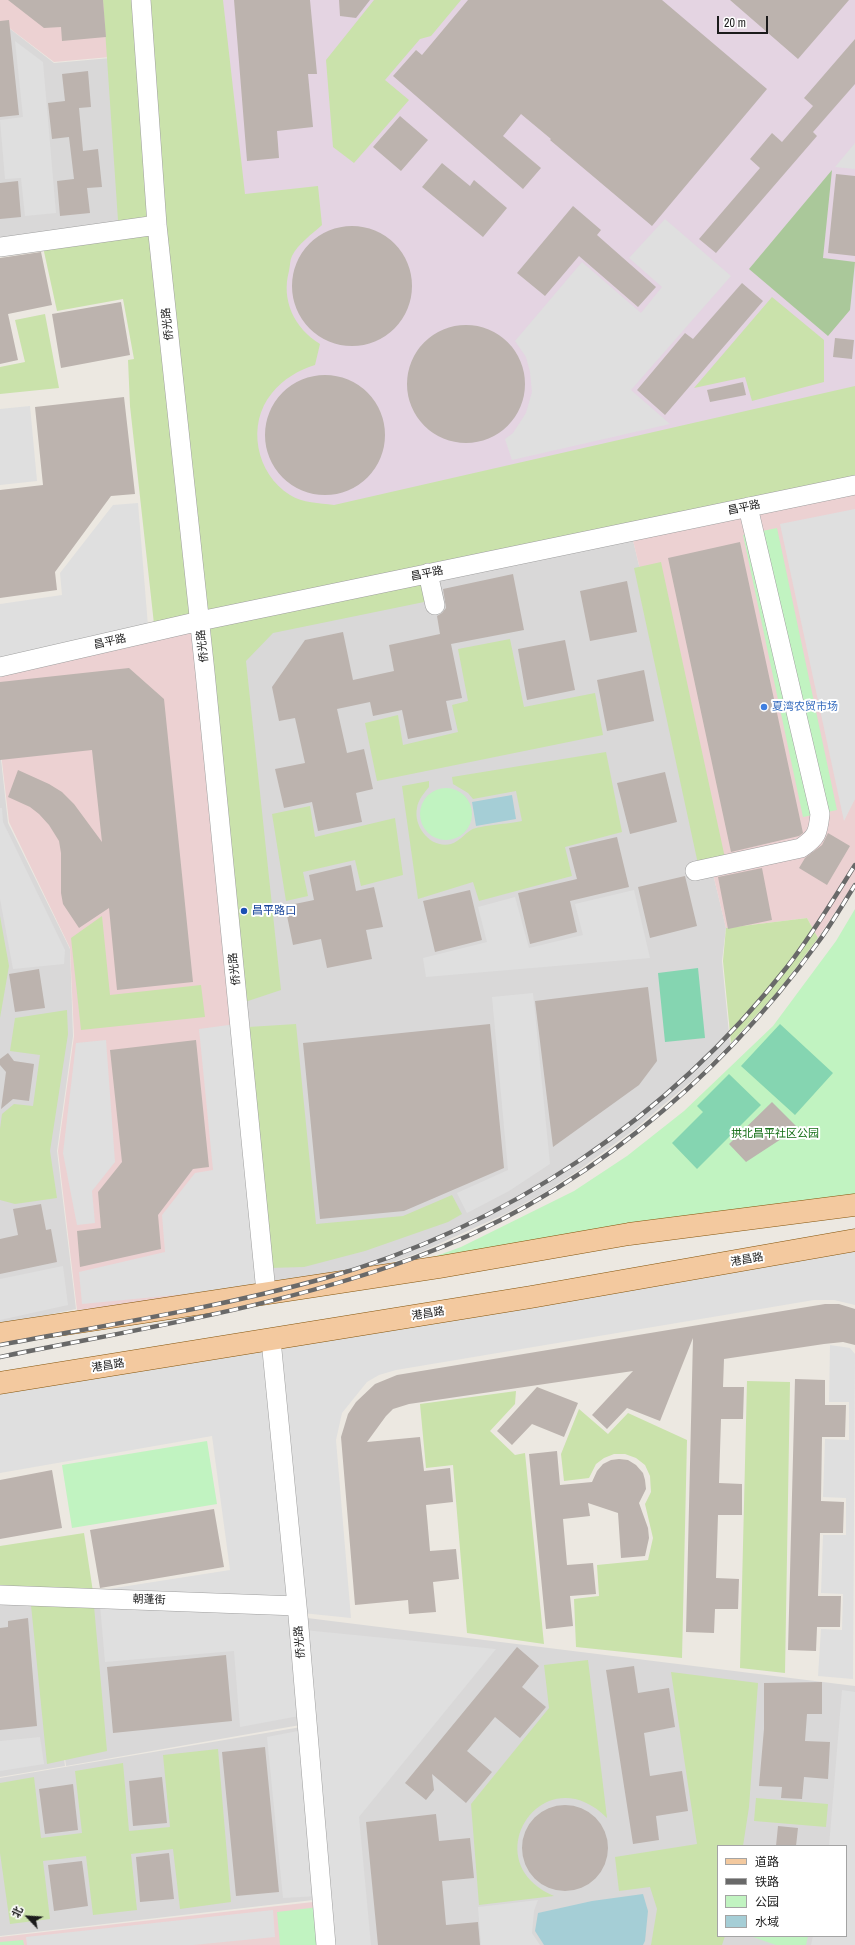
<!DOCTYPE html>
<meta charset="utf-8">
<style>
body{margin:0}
#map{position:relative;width:855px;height:1945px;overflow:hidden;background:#ece8e1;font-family:"Archivo Narrow","Noto Sans SC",sans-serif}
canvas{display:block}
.legend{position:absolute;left:717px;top:1845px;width:130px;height:92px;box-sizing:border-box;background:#fff;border:1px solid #a4a4a4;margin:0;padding:5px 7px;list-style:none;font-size:12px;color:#1b1b1b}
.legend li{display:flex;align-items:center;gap:8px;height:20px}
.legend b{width:20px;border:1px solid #a4a4a4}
.north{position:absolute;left:8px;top:1897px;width:40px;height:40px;-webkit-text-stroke:3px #fff;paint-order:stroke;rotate:295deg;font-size:11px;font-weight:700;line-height:16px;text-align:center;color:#1b1b1b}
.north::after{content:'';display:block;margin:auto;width:14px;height:18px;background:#1b1b1b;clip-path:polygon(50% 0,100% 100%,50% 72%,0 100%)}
.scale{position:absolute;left:717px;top:16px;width:51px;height:18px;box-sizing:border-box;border:2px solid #1b1b1b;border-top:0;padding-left:5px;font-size:12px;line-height:14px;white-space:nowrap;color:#1b1b1b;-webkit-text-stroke:3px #fff;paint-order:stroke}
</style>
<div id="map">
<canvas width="855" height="1945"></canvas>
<ul class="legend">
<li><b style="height:5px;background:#f3c99f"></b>道路</li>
<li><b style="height:5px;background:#696969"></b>铁路</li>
<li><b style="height:11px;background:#c1f3c1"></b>公园</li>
<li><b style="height:11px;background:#a5ced6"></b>水域</li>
</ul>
<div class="north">北</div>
<div class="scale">20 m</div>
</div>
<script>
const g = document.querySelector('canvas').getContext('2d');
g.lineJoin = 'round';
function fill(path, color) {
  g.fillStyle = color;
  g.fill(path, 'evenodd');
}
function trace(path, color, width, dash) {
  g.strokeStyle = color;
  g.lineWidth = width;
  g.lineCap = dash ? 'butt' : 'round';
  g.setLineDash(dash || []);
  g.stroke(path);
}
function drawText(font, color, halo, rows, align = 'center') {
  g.font = font + ' "Archivo Narrow","Noto Sans SC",sans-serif';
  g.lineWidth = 4;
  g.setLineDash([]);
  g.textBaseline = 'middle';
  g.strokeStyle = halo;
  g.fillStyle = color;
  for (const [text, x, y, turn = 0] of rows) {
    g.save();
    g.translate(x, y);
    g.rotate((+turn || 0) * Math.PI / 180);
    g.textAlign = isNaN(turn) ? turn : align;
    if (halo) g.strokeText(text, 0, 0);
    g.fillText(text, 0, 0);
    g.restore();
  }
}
fill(new Path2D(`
 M0,21L54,63L144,55L156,225L0,246Z
 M631,532L726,928L722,961L730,1044L694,1079L634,1130L576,1172L542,1194L505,1214L421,1252L376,1268L268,1290L201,622Z
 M0,750L8,823L70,949L73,1036L57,1151L76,1309L0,1325Z
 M0,1596L44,1598L65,1766L0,1777Z
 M44,1597L296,1607L306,1724L66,1766Z
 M299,1617L855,1686V1945H327ZM718,1846H846V1936H718Z
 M307,1726L322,1899L0,1936V1778Z`), '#d9d8d8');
fill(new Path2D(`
 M0,0H140L144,54L54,62L0,21Z
 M855,486V882L818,938L807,918L726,928L631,532Z
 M199,622L265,1292L77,1310L58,1151L74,1036L70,948L9,822L0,745V668Z
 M322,1901L326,1945H0V1937Z`), '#ecd1d2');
fill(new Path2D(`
 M142,0H855V484L201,620Z`), '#e4d4e2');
fill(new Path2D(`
 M103,0H137L193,615L154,624L130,406L128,360L134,359L123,299L57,311L43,247L119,235Z
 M143,0H223L245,194L318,186L322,225C312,234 298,244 292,256C290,260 290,266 289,271C281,300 294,328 320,344L315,365C299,370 283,379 272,393C246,424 256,474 290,495C303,503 319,503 334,505L855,386V478L204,616Z
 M374,0H461L431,36L420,39L385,80L409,100L354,163L333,147L326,60Z
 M772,297L824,340V382L752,401L745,377L694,388Z
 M45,314L59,388L0,394V367L25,362L15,320Z
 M661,562L725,858L698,864L634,568Z
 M424,578L429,601L273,633L246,661L281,990L245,1002L204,624Z
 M510,639L524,707L595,693L603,735L377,781L365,723L398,715L403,745L458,732L452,705L468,701L458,649Z
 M606,752L622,832L565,847L572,876L479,901L473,882L418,899L402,786L429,781V787C424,793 418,800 417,808C413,827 431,849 451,844C460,841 464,834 471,830C480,825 510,824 522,821L516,791L473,799L468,793L453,784L452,777Z
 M310,806L315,837L395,818L403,875L361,886L355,860L303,872L308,896L286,901L272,814Z
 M0,916L9,966L0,1018Z
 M102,916L110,995L201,985L205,1017L81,1030L71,938Z
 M807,918L818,938L779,990L731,1043L723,961L726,928Z
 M67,1010L68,1034L50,1151L57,1198L15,1204L0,1200V1129L2,1114L14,1104L33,1106L40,1055L10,1051L15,1018Z
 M296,1024L316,1224L403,1216L452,1195L462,1214L448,1222L365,1251L304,1267L269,1268L248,1027Z
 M747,1381L790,1382L785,1673L740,1668Z
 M516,1391L515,1404L490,1431L515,1455L525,1453L544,1644L467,1633L453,1465L426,1468L420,1404Z
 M579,1409L608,1434L628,1413L687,1440L682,1658L576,1647L574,1599L599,1596L597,1565L648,1560L653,1538L645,1504L651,1492L650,1476L645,1465L636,1458L625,1454H614L604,1458L596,1464L589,1478L564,1481L561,1454Z
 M84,1533L93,1592L0,1589V1546Z
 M31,1605L94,1606L107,1751L47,1764Z
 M588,1660L607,1818C543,1754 473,1862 554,1896L479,1905L471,1804L549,1708L544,1665Z
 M671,1672L758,1683L749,1807L743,1846H718V1936H725L722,1945H651L657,1909L650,1887L619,1891L615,1857L697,1844Z
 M218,1749L231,1902L180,1909L173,1849L131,1854L137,1910L93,1915L86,1856L43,1861L50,1919L10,1924L0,1853V1783L34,1777L41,1838L82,1833L75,1771L123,1763L129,1831L170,1827L163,1755Z
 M756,1798L828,1804L826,1827L754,1821Z`), '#cae2ab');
fill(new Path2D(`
 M832,170L823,258L855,262L850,310L828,336L749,269Z`), '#aac89a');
fill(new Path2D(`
 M777,528L837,810L803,817L743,535Z
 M420 814a26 26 0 1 1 52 0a26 26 0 1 1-52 0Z
 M855,909V1200L387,1274L461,1247L574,1191L627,1156L684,1111L773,1026L836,941Z
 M207,1441L217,1504L72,1528L62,1465Z
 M319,1907L322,1945H280L277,1912Z
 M750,1936H808L806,1945H776Z
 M23,1940L24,1945H0V1942Z`), '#c1f3c1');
fill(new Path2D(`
 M698,968L705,1038L665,1042L658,973Z
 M780,1024L833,1073L795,1115L741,1066Z
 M729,1074L761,1105L697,1169L672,1143L703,1112L697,1106Z`), '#85d5b1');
fill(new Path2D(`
 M15,41L43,62L56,213L25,216L21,178L5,179L0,120L23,117Z
 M855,143V169L835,167Z
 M665,219L731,276L631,390L670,424L512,460L505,439L513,433L526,413L532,392L530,372L526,357L515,341L582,262L641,313L662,287L629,258Z
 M30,406L37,481L0,485V409Z
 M138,503L148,626L0,660V604L62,595L60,573L113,505Z
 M855,509V799L844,821L780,524Z
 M0,808H2L3,822L65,950L64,964L13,969L0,899Z
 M634,890L650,958L426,977L423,958L487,942L478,907L515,897L529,948L583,935L575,904Z
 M533,993L550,1164L509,1191L467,1213L457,1193L508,1170L492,997Z
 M236,1024L259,1287L82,1304L79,1272L165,1252L162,1215L195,1173L213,1170L199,1029Z
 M106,1040L115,1162L92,1191L95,1223L77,1225L63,1153L76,1043Z
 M855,1251V1305L834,1300H814L396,1370L379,1375L367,1382L342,1413L336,1440L351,1618L302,1613L275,1347Z
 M63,1266L68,1305L0,1320V1279Z
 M830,1345L850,1348L855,1354L853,1679L818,1676L821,1629L842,1630L843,1594L821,1593L823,1535H846V1498L823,1497L825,1439L849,1440V1402H829Z
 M266,1349L292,1603L102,1590L230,1570L212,1436L0,1473V1393Z
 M100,1605L291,1612L299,1716L240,1727L234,1651L105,1662Z
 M304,1630L496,1649L359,1817L371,1945H334Z
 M842,1690L855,1692V1945H811L813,1936H846V1846H829Z
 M303,1730L318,1896L283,1898L267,1737Z
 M40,1737L44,1764L0,1771V1741Z
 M538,1900L534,1911L532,1933L540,1945H481L478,1907Z
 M273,1910L275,1937L193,1945H27L26,1937Z`), '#dfdfdf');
fill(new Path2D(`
 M512,795L516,819L476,826L472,802Z
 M643,1894L648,1911L645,1941L643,1945H544L535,1931L538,1913L592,1901Z`), '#a5ced6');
fill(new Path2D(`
 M8,0H103L106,37L62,41L61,27L44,28Z
 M234,0H310L317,74H308L313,127L277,131L279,158L247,161Z
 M339,0H370L356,18L340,16Z
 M468,0H662L767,89L652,226L550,140L551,139L521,114L503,136L541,168L523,189L393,76L416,50L422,55Z
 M730,0H849L798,59Z
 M9,20L19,115L0,117V21Z
 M855,39V84L813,132L817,136L716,253L699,239L760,168L750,159L772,133L782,142L813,106L804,98Z
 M88,71L91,107L79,108L83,151L98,149L102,187L87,188L90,213L60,216L57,181L74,179L69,137L52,139L48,103L65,101L62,74Z
 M400,116L428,140L401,171L373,147Z
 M442,163L470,186L474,180L507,208L483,237L422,187Z
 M836,174L855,176V256L828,253Z
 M18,181L21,217L0,219V183Z
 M573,206L601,230L597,235L656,287L638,307L579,256L545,296L517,273Z
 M292 286a60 60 0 1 1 120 0a60 60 0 1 1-120 0Z
 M41,252L52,305L8,314L18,360L0,364V258Z
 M742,283L763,301L665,415L637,390L685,333L693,339Z
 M121,302L130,355L61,368L52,314Z
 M407 384a59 59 0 1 1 118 0a59 59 0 1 1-118 0Z
 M835,338L854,340L852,359L833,357Z
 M265 435a60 60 0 1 1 120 0a60 60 0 1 1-120 0Z
 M743,382L746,395L710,402L707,390Z
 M124,397L135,494L111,496L55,572L57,590L0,598V490L43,485L35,407Z
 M740,542L803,833L799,836L731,852L668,558Z
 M513,574L524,630L451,644L462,698L446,701L452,730L408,739L402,710L373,716L370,702L337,709L347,753L364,749L373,789L356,793L362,822L318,831L312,802L284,808L275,769L305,763L295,718L279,721L272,687L305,640L343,632L353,680L394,671L389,645L440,634L437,616L442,613L446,608L443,589Z
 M627,581L637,632L590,641L580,591Z
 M565,640L575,690L527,700L518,649Z
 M129,668L164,699L193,982L117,990L109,908L79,928L63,904L61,893V853L59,841L49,825L39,814L30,807L8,797L18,770L49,784L62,792L74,804L102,842L92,750L0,760V682Z
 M644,670L654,721L607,731L597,680Z
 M665,772L677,822L630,834L617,783Z
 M828,833L850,846L827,885L799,868L805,858L822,845Z
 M617,837L629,887L570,901L577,932L530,944L518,893L577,879L569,848Z
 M351,865L356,891L374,887L383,927L366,930L372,959L327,968L321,939L293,945L285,906L314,900L309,875Z
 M762,868L772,920L728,929L718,877Z
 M685,876L697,926L650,938L638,887Z
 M470,890L482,940L435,952L423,901Z
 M39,969L45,1008L15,1012L9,974Z
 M648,987L657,1061L639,1085L553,1147L535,1001Z
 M490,1024L504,1168L404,1211L320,1219L303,1043Z
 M196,1040L209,1167L193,1169L158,1215L161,1249L80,1267L77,1231L101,1228L98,1192L122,1162L110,1050Z
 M8,1053L14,1061L34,1064L29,1101L13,1099L1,1109L6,1072L0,1065V1059Z
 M772,1102L798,1128L746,1162L729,1144Z
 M41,1204L46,1230L51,1229L57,1262L0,1274V1239L18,1235L13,1209Z
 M825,1304H839L855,1309V1345L843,1342L824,1344L724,1359L723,1387H744L743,1419H721L719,1483L742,1484V1515H718L716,1578L739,1579L738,1609H715L714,1633L686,1632L693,1338L660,1421L627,1408L607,1429L592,1415L633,1371L409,1404L393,1409L386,1416L367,1442L420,1437L424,1471L450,1468L453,1502L426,1505L430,1551L456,1549L459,1579L433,1582L436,1612L409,1614L408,1600L355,1605L341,1437L348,1414L356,1402L375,1384L397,1375Z
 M795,1379L825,1380V1405H846L845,1437H822L821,1501L844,1502L843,1533H820L818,1596H841L840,1627H817L816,1651L788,1650Z
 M537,1387L578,1403L564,1437L532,1424L512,1445L497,1431Z
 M557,1451L560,1485L592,1482L597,1471L603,1464L611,1460L619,1459L628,1460L636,1465L643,1473L645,1480L646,1489L639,1503L648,1528L649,1538L645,1556L621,1558L618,1513L588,1503L590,1516L563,1519L567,1565L593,1563L596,1594L570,1596L573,1626L546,1629L529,1454Z
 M52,1470L62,1528L0,1539V1480Z
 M214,1509L224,1567L100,1588L90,1530Z
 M28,1618L37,1726L0,1730V1628L8,1627V1621Z
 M517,1647L539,1666L522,1687L546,1707L520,1738L495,1717L467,1751L492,1772L466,1803L432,1774L434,1790L426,1800L405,1783Z
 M226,1655L232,1721L113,1733L107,1667Z
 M634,1666L638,1693L669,1688L675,1727L644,1733L650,1776L682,1771L688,1811L656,1816L659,1840L633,1844L606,1670Z
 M822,1682V1714H807L805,1741L830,1742L828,1779L804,1777L802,1799L781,1798L782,1787L759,1786L764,1729V1683Z
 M265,1747L279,1892L236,1896L222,1752Z
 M162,1777L167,1823L133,1826L129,1781Z
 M73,1784L78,1830L45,1834L39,1789Z
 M522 1848a43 43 0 1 1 86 0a43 43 0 1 1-86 0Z
 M436,1814L439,1841L470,1838L474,1878L442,1881L446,1925L478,1922L480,1945H378L366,1822Z
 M778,1826L798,1828L796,1846H776Z
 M169,1853L174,1899L140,1902L136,1857Z
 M82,1861L88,1906L54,1911L48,1865Z`), '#bcb3ae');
const minor = new Path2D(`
 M141,0L157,225L205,672L266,1292
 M0,247L157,225
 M428,573L435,605
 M0,667L200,621L855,485
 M695,871L801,848C817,837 818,833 820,814L748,507
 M271,1340L298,1616L326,1945
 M0,1595L297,1606`);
const major = new Path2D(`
 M0,1334L440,1267L629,1234L855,1205
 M0,1383L531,1297L855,1240`);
trace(minor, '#9f9f9f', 20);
trace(major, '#85550d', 23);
trace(minor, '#fff', 19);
trace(major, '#f3c99f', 22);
const rail = new Path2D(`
 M0,1345C107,1325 216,1308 322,1279C506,1228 669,1118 787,967C812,935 833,900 855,865
 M0,1357C138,1329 279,1307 411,1259C577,1199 716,1083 819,941C832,923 843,904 855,885`);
trace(rail, '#696969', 4.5);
trace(rail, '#fff', 3, [9]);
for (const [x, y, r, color] of [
 [764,707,4,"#3f7fe0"],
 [244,911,4,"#1a4fb4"]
]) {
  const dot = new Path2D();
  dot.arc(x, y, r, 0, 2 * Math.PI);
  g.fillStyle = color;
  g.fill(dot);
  trace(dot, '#fff', 1.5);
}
drawText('11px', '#1b1b1b', '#fff', [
 ["侨光路",168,324,-96],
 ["昌平路",744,508,-12],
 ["昌平路",427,574,-12],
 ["昌平路",110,642,-13],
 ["侨光路",203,646,-96],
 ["侨光路",235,969,-96],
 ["港昌路",747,1260,-10],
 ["港昌路",428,1314,-9],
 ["港昌路",108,1366,-9],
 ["朝蓬街",149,1600,2],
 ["侨光路",300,1642,-95]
]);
drawText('11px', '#366cbe', '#fff', [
 ["夏湾农贸市场",772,707]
], 'left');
drawText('11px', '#164399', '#fff', [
 ["昌平路口",252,911]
], 'left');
drawText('11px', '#146e16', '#fff', [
 ["拱北昌平社区公园",775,1134]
]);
</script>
